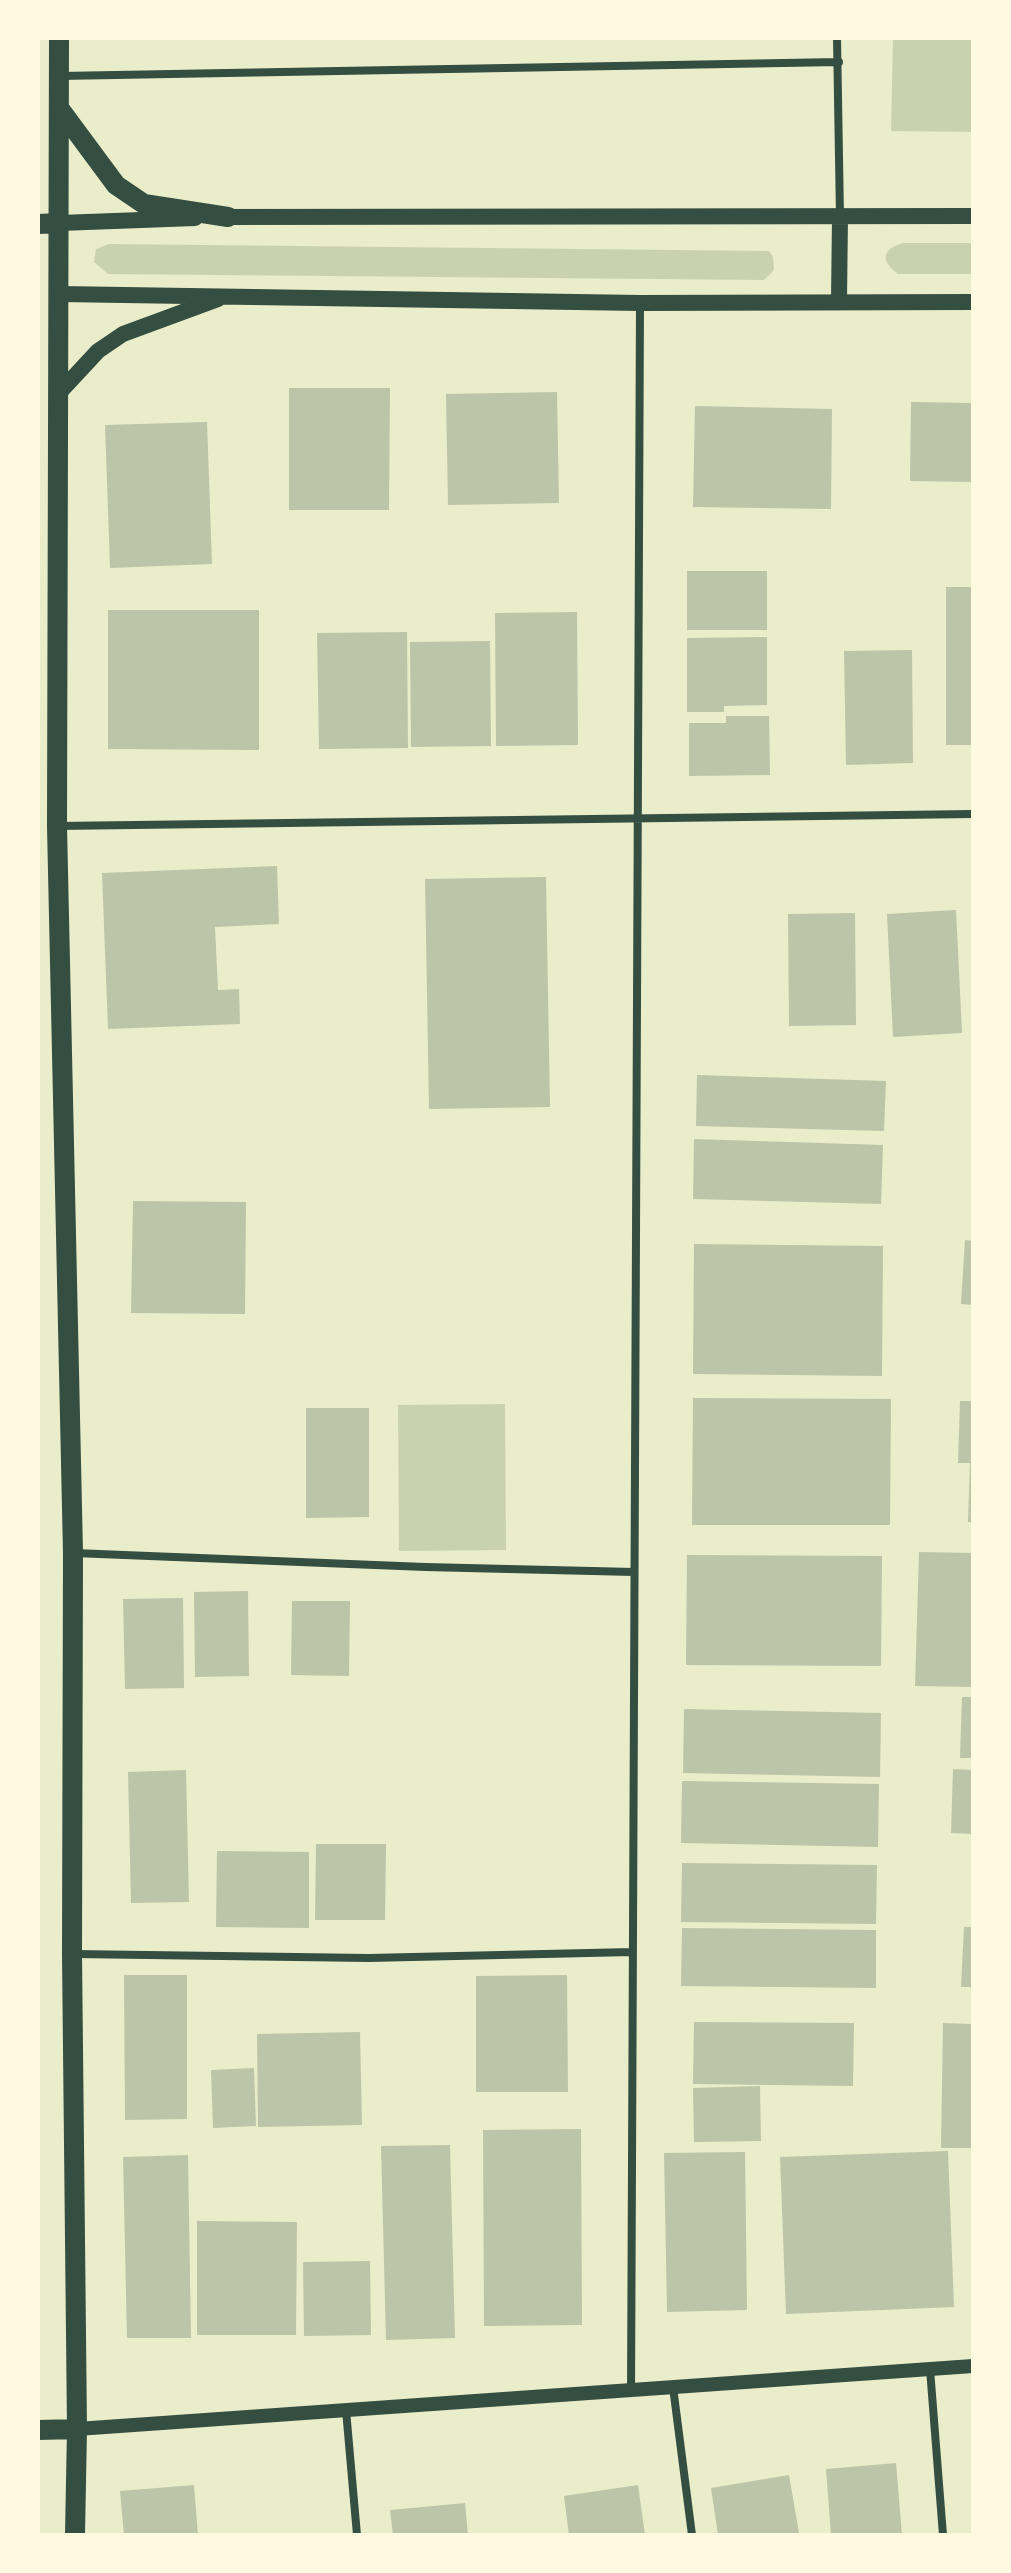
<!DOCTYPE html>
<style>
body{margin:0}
#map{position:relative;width:1011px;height:2573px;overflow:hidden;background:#e9edc9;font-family:Helvetica,sans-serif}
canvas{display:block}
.frame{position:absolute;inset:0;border:40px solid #fefae0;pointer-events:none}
</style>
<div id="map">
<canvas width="1011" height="2573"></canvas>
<div class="frame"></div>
</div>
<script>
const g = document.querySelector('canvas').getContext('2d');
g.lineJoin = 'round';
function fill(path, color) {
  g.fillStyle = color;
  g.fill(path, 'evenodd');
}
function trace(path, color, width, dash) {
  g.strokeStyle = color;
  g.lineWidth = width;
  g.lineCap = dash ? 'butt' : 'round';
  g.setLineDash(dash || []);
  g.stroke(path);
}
fill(new Path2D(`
 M893,38H973V132L891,131Z
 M903,243H973V274H898C880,261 882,249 903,243Z
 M109,244L769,251L773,257L774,270L764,280L108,274L94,262L96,249Z
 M505,1404L506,1550L399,1551L398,1405Z`), '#cad2ad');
fill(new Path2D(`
 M289,388H390L389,510H289Z
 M557,392L559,503L448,505L446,394Z
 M911,402L973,403V482L910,481Z
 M695,406L832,409L831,509L693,507Z
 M207,422L212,564L110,568L105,425Z
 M687,571H767V630H687Z
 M946,587H973V745H946Z
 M108,610H259V750L108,749Z
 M577,612L578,745L496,746L495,613Z
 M407,632L408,748L319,749L317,633Z
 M767,637V705L724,706V712H687V638Z
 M490,641L491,746L411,747L410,642Z
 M912,650L913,763L846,765L844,651Z
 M726,716H769L770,775L689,776V723H726Z
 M277,866L279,924L215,927L218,990L239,989L240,1024L108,1029L102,873Z
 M546,877L550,1107L429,1109L425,879Z
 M956,910L962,1033L893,1037L887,914Z
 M855,913L856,1025L789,1026L788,914Z
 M697,1075L886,1081L884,1131L696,1126Z
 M694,1139L883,1145L881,1204L693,1199Z
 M133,1201L246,1202L245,1314L131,1313Z
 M965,1240L973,1241V1305L961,1304Z
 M694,1244L883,1246L882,1376L693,1374Z
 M693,1398L891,1399L890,1525H692Z
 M960,1401H973V1522H968L970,1463H958Z
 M306,1408H369V1517L306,1518Z
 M919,1552L973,1553V1687L915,1686Z
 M687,1555L882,1556L881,1666L686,1665Z
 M248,1591L249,1676L195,1677L194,1592Z
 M183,1598L184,1688L125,1689L123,1599Z
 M292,1601H350L349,1676L291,1675Z
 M962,1697H973V1758H960Z
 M684,1709L881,1713L880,1777L683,1773Z
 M953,1769L973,1770V1834L951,1833Z
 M186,1770L189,1902L131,1903L128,1772Z
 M682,1781L879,1784L878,1847L681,1843Z
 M316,1844H386L385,1920H315Z
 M217,1851L309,1852V1928L216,1927Z
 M682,1863L877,1865L876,1924L681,1922Z
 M964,1927H973V1987H961Z
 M682,1928L876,1930V1988L681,1986Z
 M124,1975H187V2119L125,2120Z
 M567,1975L568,2092H476V1976Z
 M694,2022L854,2023L853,2086L693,2084Z
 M943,2023L973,2024V2148H941Z
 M360,2032L362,2125L258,2127L257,2034Z
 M254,2068L256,2126L213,2128L211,2070Z
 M760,2086L761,2141L694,2142L693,2088Z
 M581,2129L582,2325L484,2326L483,2130Z
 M450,2145L455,2338L386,2340L381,2146Z
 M948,2151L954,2307L786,2314L780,2157Z
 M745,2152L747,2310L667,2312L664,2153Z
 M188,2155L191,2338H127L123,2157Z
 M197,2221L297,2222L296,2335H197Z
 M370,2261L371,2335L304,2336L303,2262Z
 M896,2463L902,2535H831L826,2469Z
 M789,2475L799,2533L718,2535L711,2488Z
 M194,2485L198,2535H124L120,2491Z
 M638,2485L645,2535H569L564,2496Z
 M465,2503L468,2535H393L390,2510Z`), '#bcc5a7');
trace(new Path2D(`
 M837,38L840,217
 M60,76L839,62
 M58,826L973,814
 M74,1553L425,1567L634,1572
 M73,1954L369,1958L632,1952
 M930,2369L943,2535
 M673,2387L692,2535
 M631,2390L640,304
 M346,2410L357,2535`), '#344e41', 8);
trace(new Path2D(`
 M77,2429L973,2366`), '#344e41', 14);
trace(new Path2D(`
 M219,217L973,216
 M60,223L195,218
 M59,294L640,303L973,302
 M839,300L840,217
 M58,394L98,351L123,334L218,299`), '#344e41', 16);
trace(new Path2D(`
 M59,38L57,826L73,1553L72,1954L77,2429L75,2535
 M59,108L116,185L144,204L228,217
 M38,224L60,223
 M38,2430L77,2429`), '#344e41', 20);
</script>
